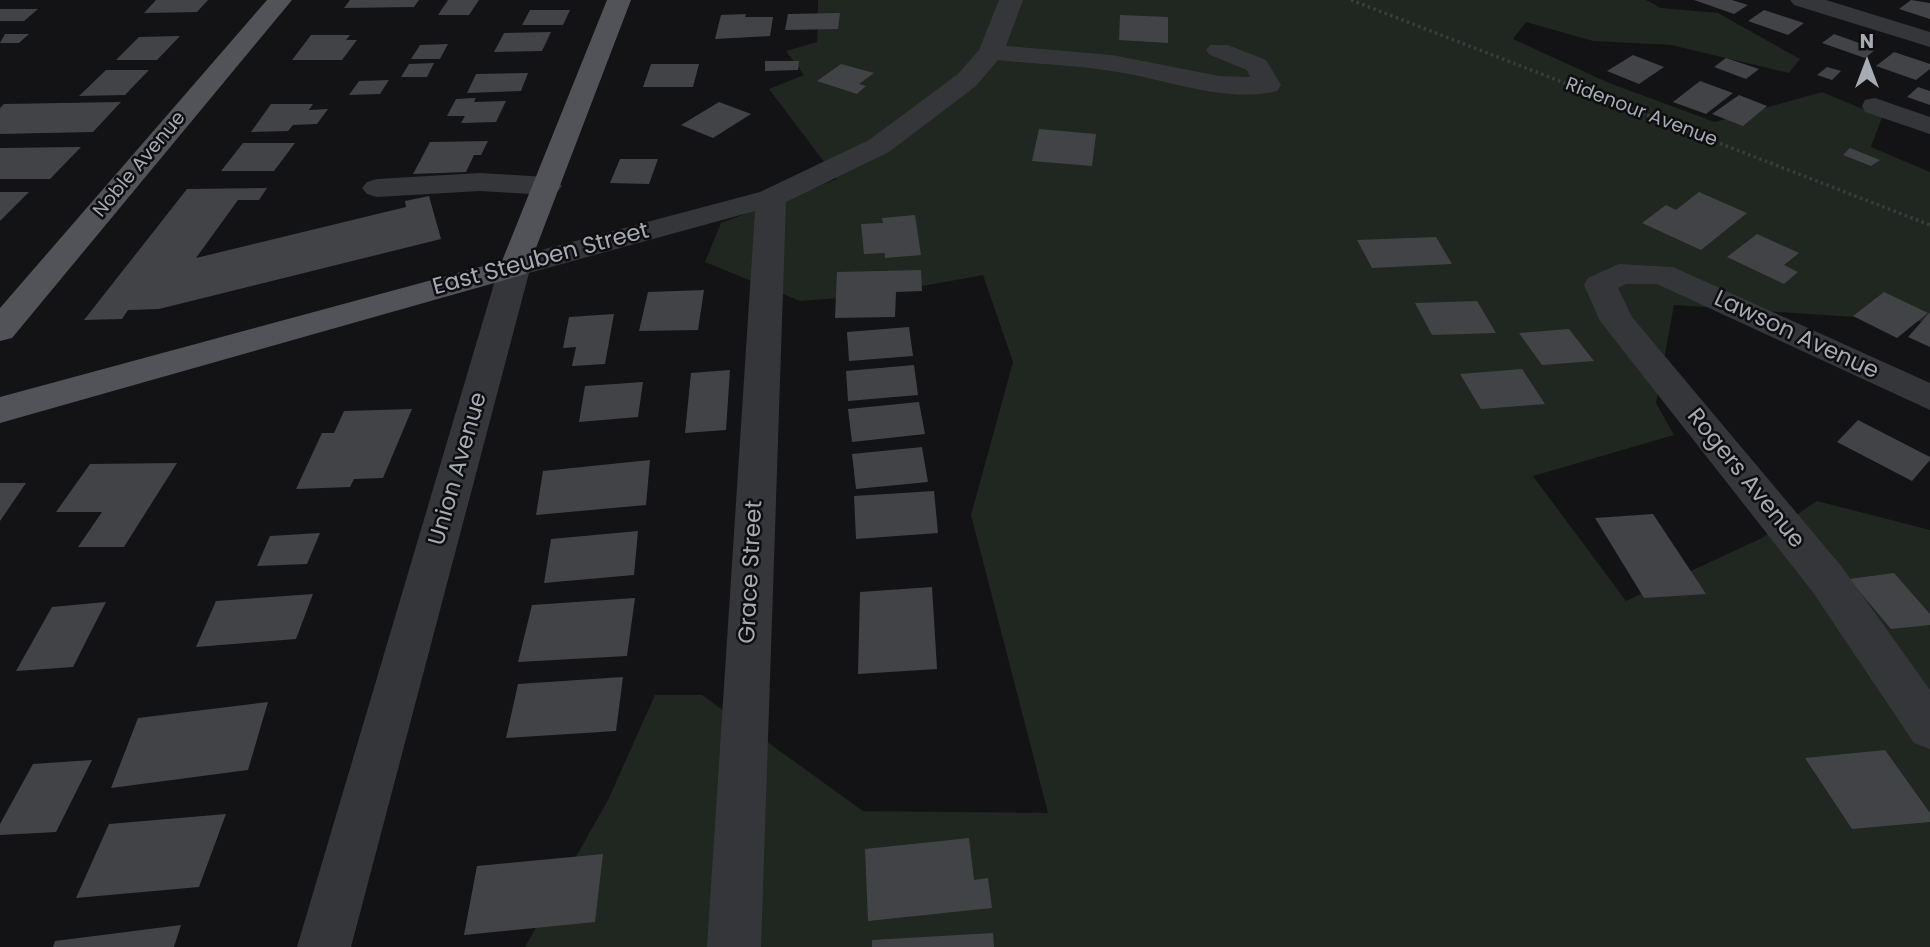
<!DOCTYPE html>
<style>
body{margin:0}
#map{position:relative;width:1930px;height:947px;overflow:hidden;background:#131315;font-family:Poppins,sans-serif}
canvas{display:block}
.north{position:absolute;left:1832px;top:28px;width:70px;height:70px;-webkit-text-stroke:5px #0e0e10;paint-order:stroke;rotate:0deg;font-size:19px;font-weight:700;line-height:28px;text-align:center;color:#a6abb3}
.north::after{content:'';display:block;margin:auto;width:24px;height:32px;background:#a6abb3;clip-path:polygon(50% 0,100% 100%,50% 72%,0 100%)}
</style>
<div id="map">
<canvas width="1930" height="947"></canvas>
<div class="north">N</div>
</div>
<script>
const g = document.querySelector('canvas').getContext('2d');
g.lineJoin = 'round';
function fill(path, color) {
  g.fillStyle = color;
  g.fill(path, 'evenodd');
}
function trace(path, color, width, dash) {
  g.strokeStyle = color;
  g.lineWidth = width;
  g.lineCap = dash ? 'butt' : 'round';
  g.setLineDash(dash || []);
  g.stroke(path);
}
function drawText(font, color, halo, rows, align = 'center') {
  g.font = font + ' Poppins,sans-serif';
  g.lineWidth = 5;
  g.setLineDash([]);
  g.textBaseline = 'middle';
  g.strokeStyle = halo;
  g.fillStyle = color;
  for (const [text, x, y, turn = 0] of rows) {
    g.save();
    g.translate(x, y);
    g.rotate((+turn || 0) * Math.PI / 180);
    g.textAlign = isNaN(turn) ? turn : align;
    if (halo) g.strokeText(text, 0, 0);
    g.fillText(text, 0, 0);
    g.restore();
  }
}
fill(new Path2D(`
 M818,0H1646L1661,8L1718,13L1800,59L1789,73L1671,45L1593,41L1526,22L1513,39L1609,83L1715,122L1822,92L1882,117L1871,147L1930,172V322L1674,305L1656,403L1674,435L1533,476L1626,601L1762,538L1817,501L1930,530V947H525L608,800L655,695H702L863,811L1048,813L971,515L1013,362L983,275L868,296L800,301L705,262L721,223L837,179L769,89L804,75L786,51L817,42Z`), '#202620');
fill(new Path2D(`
 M156,0H208L197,12L144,13Z
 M350,0H419L414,7L344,8Z
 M448,0H479L469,15H438Z
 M1694,0H1732L1748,5L1734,14Z
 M1911,0L1930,3V19L1899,9Z
 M0,9H38L24,21H0Z
 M530,10H570L563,25H522Z
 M1764,10L1804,23L1788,35L1748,21Z
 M840,13L838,29L785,30L788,14Z
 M746,14L745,17H773L770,36L715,39L721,15Z
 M1120,15L1168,17V43L1119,40Z
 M551,32L542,51L494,52L504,33Z
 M5,34H29L19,43H0Z
 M1834,34L1876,49L1865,58L1822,43Z
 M311,35H350L346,40H357L342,60H292Z
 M180,36L157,60H116L139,37Z
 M448,44L440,59H411L420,45Z
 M1894,52L1930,64V69L1916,80L1876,66Z
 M1633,55L1664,67L1639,84L1607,71Z
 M1726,58L1759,69L1746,79L1714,67Z
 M765,61H799L798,70L765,71Z
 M434,63L427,77H401L409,64Z
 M651,64H699L693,87H643Z
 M841,64L874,73L859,84L866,86L857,94L817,81Z
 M1827,67L1841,71L1832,80L1817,75Z
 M106,70H149L125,95L79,96Z
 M528,73L521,91L467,93L476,74Z
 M389,80L380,94L349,95L359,81Z
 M1700,81L1733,93L1706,114L1673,102Z
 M1918,87L1930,91V105L1907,97Z
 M1739,95L1767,106L1743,126L1712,114Z
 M476,98L474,102L506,101L496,122L461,123L465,116H447L456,99Z
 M121,102L93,132L0,134V108L4,104Z
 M719,102L751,114L713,138L681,125Z
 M271,104H313L309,110L328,109L317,124L293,125L288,131L251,132Z
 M1039,129L1096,134L1092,166L1032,161Z
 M488,141L481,155H474L466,172L413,174L430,142Z
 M243,143H295L274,171H221Z
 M81,147L50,179H0V148Z
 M1850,148L1880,160L1871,166L1843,155Z
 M620,159H658L649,184L610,183Z
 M267,188L259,200H238L196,258L406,207L405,201L429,196L441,239L159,309L128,310L122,319L84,320L187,189Z
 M0,192H29L0,221Z
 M1699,192L1747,213L1701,250L1642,223L1666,205L1676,210Z
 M915,215L921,255L885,258V253L864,254L861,224L883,223L882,218Z
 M1757,234L1799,253L1784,265L1798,272L1784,284L1727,257Z
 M1436,237L1452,264L1372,268L1357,240Z
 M921,270L922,291L896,292L895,317L835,318L837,272Z
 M704,290L698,330L639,331L648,292Z
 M1884,292L1928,313L1897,338L1853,316Z
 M1477,301L1496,333L1432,335L1415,303Z
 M1930,312V347L1908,337Z
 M614,314L605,364L572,366L576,347L563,348L569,317Z
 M909,327L913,356L849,361L847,332Z
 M1569,329L1594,361L1542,365L1519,333Z
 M914,365L918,395L848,401L846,371Z
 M1522,369L1545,404L1481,409L1460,374Z
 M730,370L726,430L685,433L691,373Z
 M643,382L638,417L579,422L585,386Z
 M919,402L925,434L852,442L848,409Z
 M412,409L383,478L354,479L350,487L296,489L322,433H334L344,411Z
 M1858,420L1930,457V460L1912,481L1837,442Z
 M922,447L928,482L856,489L852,454Z
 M650,460L646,505L536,515L543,471Z
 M177,463L124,547H78L102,512H56L90,464Z
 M0,483H26L0,521Z
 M934,491L938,533L856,539L854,496Z
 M1653,514L1706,594L1644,598L1595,518Z
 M638,531L634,575L544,583L551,539Z
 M320,533L307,564L257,566L270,536Z
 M1894,573L1930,614V625L1891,629L1849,579Z
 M932,587L937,669L858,674L860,592Z
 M313,594L296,639L196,647L216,601Z
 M635,598L627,656L518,662L532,605Z
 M106,602L73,667L16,671L52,607Z
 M623,677L616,731L506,738L518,684Z
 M268,702L248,770L111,788L138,718Z
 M1885,750L1930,813V822L1852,829L1805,758Z
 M92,760L56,832L0,835V824L33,764Z
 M226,814L199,887L76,898L109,824Z
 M969,838L974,880L988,878L992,908L868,921L865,849Z
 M603,854L595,922L464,935L477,866Z
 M181,925L174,947H53L55,941Z
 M993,933L994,947H872V940Z`), '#424347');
trace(new Path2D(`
 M1351,0L1930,225`), '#3b3c40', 3.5, [2.5, 3.5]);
fill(new Path2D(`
 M999,0H1023L1006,46L1112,55L1219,76L1250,77L1247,70L1210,55L1206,50L1210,45H1228L1266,60L1281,85L1277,91C1224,104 1164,78 1111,71C1074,65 1035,64 998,60L976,86L889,152L786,202L761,947H707L755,211L529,273L351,947H297L499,267L504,260L760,192L869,140L958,74L979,50Z
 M1790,0H1826L1930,32V47L1794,5Z
 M1875,98L1930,117V134L1865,112L1862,106L1865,100Z
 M480,173L547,177L557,180L562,186L557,192L547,195L480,191L377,197L367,194L362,188L367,182L377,179Z
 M1619,264L1673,267L1930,383V410L1657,284H1626L1618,288L1632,317L1842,567L1930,690V749L1914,743L1812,591L1600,321L1584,285L1588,278Z`), '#353639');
fill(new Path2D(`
 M267,0H292L12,338L0,341V308Z
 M607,0H631L526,274L0,423V397L502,261Z`), '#515358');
drawText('19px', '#a6abb3', '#0e0e10', [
 ["Ridenour Avenue",1641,113,21],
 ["Noble Avenue",140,165,-50]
]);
drawText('23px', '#a6abb3', '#0e0e10', [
 ["East Steuben Street",541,260,-15],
 ["Lawson Avenue",1796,336,25],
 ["Union Avenue",459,469,-74],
 ["Rogers Avenue",1745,479,51],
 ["Grace Street",752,572,-87]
]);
</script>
